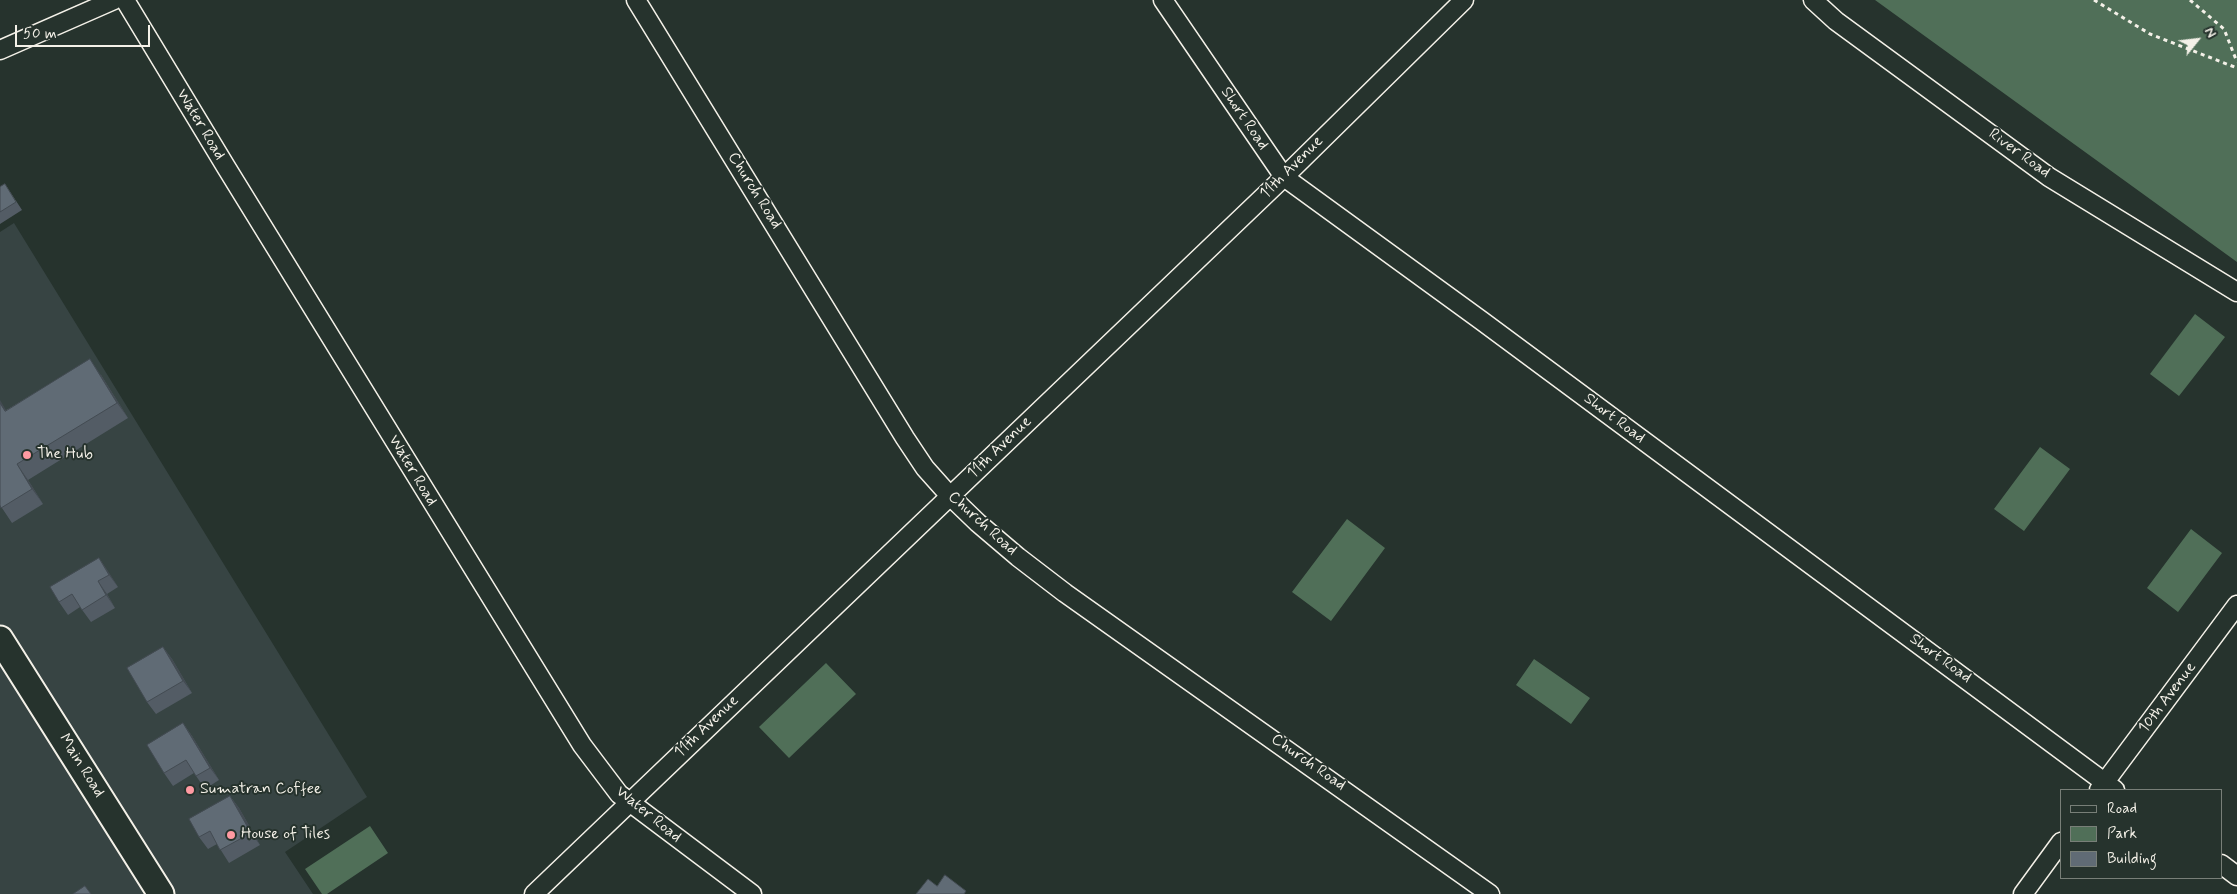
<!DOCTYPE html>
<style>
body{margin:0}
#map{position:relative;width:2237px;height:894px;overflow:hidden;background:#26332d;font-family:Mynerve,sans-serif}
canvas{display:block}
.legend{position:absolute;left:2060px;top:789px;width:162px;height:90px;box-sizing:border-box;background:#26332d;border:1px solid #787f78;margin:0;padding:6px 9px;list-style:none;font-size:15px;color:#f4f1e8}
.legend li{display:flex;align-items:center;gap:10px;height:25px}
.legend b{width:25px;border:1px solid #787f78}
.north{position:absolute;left:2172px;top:15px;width:50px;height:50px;-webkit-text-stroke:4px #26332d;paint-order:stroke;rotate:61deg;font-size:14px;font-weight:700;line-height:20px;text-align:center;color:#f4f1e8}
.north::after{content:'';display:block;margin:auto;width:18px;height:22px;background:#f4f1e8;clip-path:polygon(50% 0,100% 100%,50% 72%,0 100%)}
.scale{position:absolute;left:15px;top:25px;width:135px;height:22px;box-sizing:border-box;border:2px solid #f4f1e8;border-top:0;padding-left:6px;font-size:15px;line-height:18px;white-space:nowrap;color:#f4f1e8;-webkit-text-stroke:4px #26332d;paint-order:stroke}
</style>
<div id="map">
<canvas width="2237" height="894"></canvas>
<ul class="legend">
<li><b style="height:6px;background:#26332d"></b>Road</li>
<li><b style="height:14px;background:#506f58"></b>Park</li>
<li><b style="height:14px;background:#606b75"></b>Building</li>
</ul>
<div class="north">N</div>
<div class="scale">50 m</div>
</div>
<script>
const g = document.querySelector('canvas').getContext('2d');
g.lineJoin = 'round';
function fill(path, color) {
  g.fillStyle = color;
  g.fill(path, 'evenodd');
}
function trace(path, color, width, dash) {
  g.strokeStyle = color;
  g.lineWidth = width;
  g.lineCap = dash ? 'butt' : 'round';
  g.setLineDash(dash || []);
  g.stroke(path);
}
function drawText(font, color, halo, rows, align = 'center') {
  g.font = font + ' Mynerve,sans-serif';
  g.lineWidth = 4;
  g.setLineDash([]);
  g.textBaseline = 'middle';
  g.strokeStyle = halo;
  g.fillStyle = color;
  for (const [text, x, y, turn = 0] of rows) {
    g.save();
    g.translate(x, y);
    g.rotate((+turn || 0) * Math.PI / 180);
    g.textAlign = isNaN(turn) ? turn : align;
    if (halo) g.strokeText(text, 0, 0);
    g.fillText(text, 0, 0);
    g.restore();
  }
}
fill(new Path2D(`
 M14,223L367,797L285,852L313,894H0V232Z`), '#374443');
fill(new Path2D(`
 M1875,0H2237V262Z
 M2195,314L2225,337L2179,396L2150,374Z
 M2040,447L2070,469L2024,531L1994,509Z
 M1347,519L1385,548L1331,621L1292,592Z
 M2191,529L2222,553L2178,612L2147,588Z
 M1534,659L1590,698L1571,724L1516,685Z
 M826,663L856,694L789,758L759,727Z
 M370,826L388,853L327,894H322L305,869Z`), '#506f58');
const street = new Path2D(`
 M125,0L226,167L582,745L619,794L752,894
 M636,0L905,438L925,468L950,496L978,523L1018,557L1065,593L1490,894
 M1163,0L1284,177L1482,321L2115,790
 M1813,0L1836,21L2049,177L2237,292
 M0,50L114,0
 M2099,790L2237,605
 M2221,864L2237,876
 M534,894L1284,177L1464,0
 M2023,894L2061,842`);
const secondary = new Path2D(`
 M0,639L161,894`);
trace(street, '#f4f1e8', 21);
trace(secondary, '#f4f1e8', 29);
trace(new Path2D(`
 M2094,0L2150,34L2237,68
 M2190,0L2224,29L2237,62`), '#f4f1e8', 3, [4, 4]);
trace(street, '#26332d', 18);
trace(secondary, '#26332d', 25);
fill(new Path2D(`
 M5,184L22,210L0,224V187Z
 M101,375L128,418L28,480L43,504L12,523L0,505L6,410Z
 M99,558L118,587L107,594L115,608L91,622L80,607L68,615L59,602Z
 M163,647L172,659L192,693L156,714L147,702Z
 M183,723L192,736L219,780L205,789L194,773L173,786L164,773Z
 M230,796L239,808L260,845L229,863L217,844L208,849L199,837Z`), '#535c65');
fill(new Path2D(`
 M90,359L101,375L128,418L117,403Z
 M0,400L16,427L5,411L0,403Z
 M17,464L28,480L43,504L32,489Z
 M99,558L108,571L118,587L109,575Z
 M98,581L107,594L115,608L106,595Z
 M163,647L172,659L192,693L183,681Z
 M183,723L192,736L219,780L210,768Z
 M230,796L239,808L260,845L251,833Z`), '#434b52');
const building = new Path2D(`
 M5,184L16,202L0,212V187Z
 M90,359L117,403L17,464L32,489L1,508L0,505V403L5,411Z
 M99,558L109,575L98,581L106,595L82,610L72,594L59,602L50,587Z
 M163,647L183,681L147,702L127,668Z
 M183,723L210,768L196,776L186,760L164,773L147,745Z
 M230,796L251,833L220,850L210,831L199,837L189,819Z
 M945,875L966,891L964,894H916L928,879L937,886Z
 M85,886L91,894H73Z`);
fill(building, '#606b75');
trace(building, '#434b52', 1);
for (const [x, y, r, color] of [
 [27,455,5,"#ff9aa2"],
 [190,790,5,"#ff9aa2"],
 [231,835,5,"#ff9aa2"]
]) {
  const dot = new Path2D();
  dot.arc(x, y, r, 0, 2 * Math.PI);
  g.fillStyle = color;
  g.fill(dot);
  trace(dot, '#26332d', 2);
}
drawText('16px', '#f4f1e8', '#26332d', [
 ["Short Road",1244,119,56],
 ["Water Road",200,125,59],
 ["River Road",2019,154,36],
 ["11th Avenue",1292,168,-45],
 ["Church Road",754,191,58],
 ["Short Road",1614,419,37],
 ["11th Avenue",1000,448,-44],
 ["Water Road",412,471,59],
 ["Church Road",982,524,42],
 ["Short Road",1940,659,36],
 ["10th Avenue",2168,698,-53],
 ["11th Avenue",707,727,-44],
 ["Church Road",1308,763,35],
 ["Main Road",81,766,58],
 ["Water Road",648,815,39]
]);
drawText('16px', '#f4f1e8', '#26332d', [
 ["The Hub",37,455],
 ["Sumatran Coffee",200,790],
 ["House of Tiles",241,835]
], 'left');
</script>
